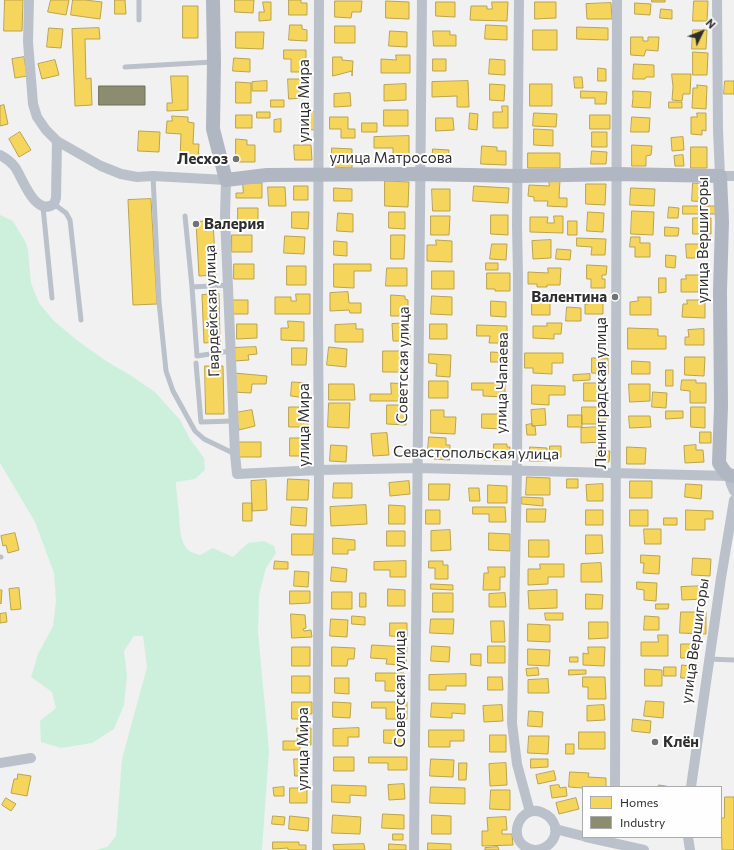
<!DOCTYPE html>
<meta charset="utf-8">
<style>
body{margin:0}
#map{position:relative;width:734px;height:850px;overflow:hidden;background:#f1f1f2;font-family:Commissioner,sans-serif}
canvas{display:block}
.legend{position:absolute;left:582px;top:786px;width:140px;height:52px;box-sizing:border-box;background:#fefeff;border:1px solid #ababab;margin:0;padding:5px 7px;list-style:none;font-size:12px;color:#2e2e2e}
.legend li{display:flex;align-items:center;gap:8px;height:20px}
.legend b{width:20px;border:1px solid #ababab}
.north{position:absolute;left:682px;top:12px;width:40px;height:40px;-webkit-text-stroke:3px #fefeff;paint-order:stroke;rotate:47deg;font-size:11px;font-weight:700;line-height:16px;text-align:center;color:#2e2e2e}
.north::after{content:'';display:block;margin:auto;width:14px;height:18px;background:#2e2e2e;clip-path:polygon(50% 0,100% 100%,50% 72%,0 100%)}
</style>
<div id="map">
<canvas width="734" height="850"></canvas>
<ul class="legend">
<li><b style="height:11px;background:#f6d55c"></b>Homes</li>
<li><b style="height:11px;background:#8c8c6e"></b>Industry</li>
</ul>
<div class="north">N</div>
</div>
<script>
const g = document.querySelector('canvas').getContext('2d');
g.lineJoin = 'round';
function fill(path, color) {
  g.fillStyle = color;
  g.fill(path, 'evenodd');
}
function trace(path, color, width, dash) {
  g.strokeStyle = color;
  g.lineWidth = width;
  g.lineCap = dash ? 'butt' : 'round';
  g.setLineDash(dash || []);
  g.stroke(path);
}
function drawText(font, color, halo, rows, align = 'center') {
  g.font = font + ' Commissioner,sans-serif';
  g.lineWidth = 4;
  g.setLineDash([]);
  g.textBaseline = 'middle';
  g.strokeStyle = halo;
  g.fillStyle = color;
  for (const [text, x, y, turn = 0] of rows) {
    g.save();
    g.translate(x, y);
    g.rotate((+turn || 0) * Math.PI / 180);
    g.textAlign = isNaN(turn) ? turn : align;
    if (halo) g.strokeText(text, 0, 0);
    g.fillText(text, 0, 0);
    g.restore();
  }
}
fill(new Path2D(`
 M0,215L13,221L26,243L28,250L31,283L39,303L54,321L78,341L106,361L130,375L155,392L180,420L190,439L204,458L205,470L195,479L176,482C176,492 178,503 179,513C180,525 179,545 191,552C193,553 197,554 200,555L213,548L233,557L248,543L264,541L274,546L276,553L266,568L259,595L258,632L269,750L262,850H95L107,847L116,836L122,759L147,667L143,636H134L124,651L127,676L124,705L114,729L92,743L61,748L41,742L40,721L56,708L52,692L31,677L38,654L53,626L56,601L54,573L35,522L0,463Z`), '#cdf0dc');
const homes = new Path2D(`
 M5,0H23L22,31H4Z
 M51,0H69L66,15L48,12Z
 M73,0H85L102,2L100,19L71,15Z
 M115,0H125L126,14H115Z
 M235,0H254L253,13L235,12Z
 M289,0H301V3H307V15H289Z
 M652,0H665V2H652Z
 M335,1H362L361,12H352L351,18L335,17Z
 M386,1L409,2V19L386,18Z
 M694,1H708L707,21H693Z
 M263,2H271V20L259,21V12H264Z
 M436,2H455V17L436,16Z
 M492,2H508L507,21L470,20L471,6H487V9H492Z
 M535,2H556V18L535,19Z
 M611,3L612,19H587L586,4Z
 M635,3L651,4L650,15L635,14Z
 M183,6H198V38H183Z
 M661,9L672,10V19L660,18Z
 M290,25H302V29L307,30V41L289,40Z
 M486,25L507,26V40L485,39Z
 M335,26H355V43H335Z
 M577,27L608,28V40L577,39Z
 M49,28L63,29L61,48L47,47Z
 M99,28L100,39H85L86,79L91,78L92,105L75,106L72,29Z
 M533,30H557V50H533Z
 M693,30H707L706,49H692Z
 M390,31L407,32V47L389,46Z
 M433,31H450V35H456V46H434Z
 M236,32H264L263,49L236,48Z
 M631,37H643V41H648V37H659L658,51L646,50L644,56L631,55Z
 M284,50H306V72H291V59H284Z
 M693,52L708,53L707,75H693Z
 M396,55H410V73H381V59L396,60Z
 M24,57L27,76L15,78L12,59Z
 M333,57H342V60L353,61L352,76V71L333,76Z
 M234,58L250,59V72L233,71Z
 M433,59H446V71H433Z
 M490,59L505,60V75L489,74Z
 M55,60L59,75L42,79L38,64Z
 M634,64L654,65V77H646L645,79H633Z
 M598,68L606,69V81H598Z
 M672,74H691L690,94H683L682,101L672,100L673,87Z
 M171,76H188V110L167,111V103H172Z
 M574,77H582L583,88H575Z
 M288,79H305V98L289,99Z
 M267,81V91H252V82Z
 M468,81L469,107H457V96L432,97V82Z
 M725,81H734V94H724Z
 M236,82L251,83V103H236Z
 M406,84V100L384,101V85Z
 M490,84L505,85L504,101L490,100Z
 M530,84H552V106H530Z
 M697,85L707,86L706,109L692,108L693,88H697Z
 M581,91L607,92L606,104H595V98H581Z
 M633,91L651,92L650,108L632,107L633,98Z
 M350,93L351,106L334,107V94Z
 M271,100H284V107H271Z
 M669,102H682V108H669Z
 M4,105L8,124L0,126V106Z
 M502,106H508V128H493V112H502Z
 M384,110H408V126H384Z
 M308,111L316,112V130L300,129V114L308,115Z
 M257,112H270V118H257Z
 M470,113L478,114L477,130L469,129Z
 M534,113L557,114L556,127L533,126Z
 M697,113H706V131L702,130V135L691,134V117H697Z
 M236,115H252V128H236Z
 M590,115H610V129H590Z
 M172,116L188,117V122L194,123L193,144H199L198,160L180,159L181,134L166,133L167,121H172Z
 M330,117H348V129H355V138H341V129H330Z
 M632,117L650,118L649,132H631Z
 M436,118H453L454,130L436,131Z
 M281,119V132H274V120Z
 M362,123H377V132H362Z
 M534,129L553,130V146L534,145Z
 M139,131L160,132L159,152L138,151Z
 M20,132L31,150L19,157L9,139Z
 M592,132H607V147H592Z
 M409,136V161H393V148H374V137Z
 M683,137L684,150L672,151L671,138Z
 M236,139L247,140V145H255V162H236Z
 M294,145H311L312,160H295Z
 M632,145L652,146L651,155L646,156V166H632Z
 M482,146L497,147V151H506V165L481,164Z
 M691,147H707V168H691Z
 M332,148L352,149V168L332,167Z
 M433,149L449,150L448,163H432Z
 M592,151L607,152L606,164H591Z
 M528,153H560V168H528Z
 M683,155L684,166H675L674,156Z
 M549,180H560L559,198H567V207L547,206L548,201H534V197L528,196L529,185L549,186Z
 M385,181L409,182L408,207L385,206Z
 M243,183H262V198H236V193H243Z
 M693,183L706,184L705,202L692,201Z
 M586,184H606L605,205L586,204Z
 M294,186H308V200H294Z
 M474,186L509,188L508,203L473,201Z
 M268,187H285L286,206H269Z
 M334,188L352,189V201H334Z
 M631,188L655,189L654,206L630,205Z
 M432,189H450V211H433Z
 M151,199L157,304L133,305L128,200Z
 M683,206H715L716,214H683Z
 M669,207L679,208L678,218H668Z
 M238,208H258V221L238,222Z
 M632,211L654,212L653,235L631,234Z
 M292,212H309L308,229L292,228Z
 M389,212H405V229L389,228Z
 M588,212L604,213L603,232L587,231Z
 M338,213L353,214V232L337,231Z
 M491,215H508V235L491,234Z
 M431,216H450L449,235H431Z
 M554,216H563V233L530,232V217H548L547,223H554Z
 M693,218H711V234H693Z
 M213,221L216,275L199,276L196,222Z
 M568,221H577V235H568Z
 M665,227L679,228L678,236H665Z
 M232,235H252V252H232Z
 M391,235H405L404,259H391Z
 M285,236L305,237L304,254L284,253Z
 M631,237H640V243H650V257H635V247H630Z
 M577,238L606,239L605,255H591L592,247L577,246Z
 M436,240L452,241V262L427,261V245H436Z
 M551,240V258L533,259L532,241Z
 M334,241L347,242V256L334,255Z
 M492,244H507L506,260L490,259Z
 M686,244H703V258H687Z
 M557,249L571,250L570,260L556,259Z
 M666,255L676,256L675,268L666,267Z
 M486,263H498V270H486Z
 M234,264H254V279H234Z
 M334,264H371V271H354V288L334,287Z
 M587,265L607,266L606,275H602V279H605V288H591V279H587Z
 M287,266H306V285H287Z
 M387,268H407V286H386Z
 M548,268H561L560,285H547V287H537V284H528V272L548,273Z
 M432,271H454V289H432Z
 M487,273H510V291H495V289H487Z
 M686,275H702V292H681V279H686Z
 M659,278H666V292L659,293Z
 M348,292L349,303H361V313H350L349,310L330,311V293Z
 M219,294L220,342L204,343L202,295Z
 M296,294H310V314H275V297H291V301H296Z
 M391,295L405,296V299L408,300V316H391Z
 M432,296L452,297V315L431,314Z
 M588,297H603V314H585V304H588Z
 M638,297H651V315H630V302L638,301Z
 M532,299H550V315H532Z
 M232,300H248V314H232Z
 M687,300H705V318L682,317L683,304H687Z
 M491,301L506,302V317L491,316Z
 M567,307L581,308V321H566Z
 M288,321L304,322V341L281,340V328H288Z
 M409,323L410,341H393L392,324Z
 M547,323H562L561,334H554V339L533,338V326H547Z
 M237,324H257V338L237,339Z
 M356,324V329H363V342H335V325Z
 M430,324H447V339H430Z
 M477,325L507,326V343H489L490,336H477Z
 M628,328L658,329V336H666V349H628Z
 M704,329V345H685V337H689L688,330Z
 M256,347L257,354L248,355L249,360L234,361L233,348Z
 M329,347L347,349L346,367L327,365Z
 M292,348H307L306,365H292Z
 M383,351H405V372H383Z
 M491,352L508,353V362H491Z
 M525,353H563V363H552V374L533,373V368H525Z
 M429,354L451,355L450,377L436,376L437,364L429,363Z
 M685,357H705L704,376L685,375Z
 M592,358H608V374L592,373Z
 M632,361L650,362V374H632Z
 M205,366H223L224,414H206Z
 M666,370H673V386H666Z
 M234,373L267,376L266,384H252L251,393L233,392Z
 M590,374V380L573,381V375Z
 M682,380H696V383H706V403H690V391L681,390Z
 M429,381H448V398H429Z
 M292,382L308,383L306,398L291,396Z
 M391,383L407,384V401H370V394H391Z
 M472,383H505V397L483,396V390H472Z
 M584,383H601V401H584Z
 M329,384H354L355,400H329Z
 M629,384H650V401L630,402Z
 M532,385L565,386V395H549V405L532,404Z
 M653,392L667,393L666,408L652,407Z
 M329,403H350L349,428L328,427Z
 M387,405H406V425L387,424Z
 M289,407H308V427H289Z
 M582,407H606V424H582Z
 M691,407H705V428L691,427Z
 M545,409L546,425L532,426L531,410Z
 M252,410L255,426L239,430L235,413Z
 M431,410H444V417H456L455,434L431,433Z
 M666,411H683V418L666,419Z
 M482,414H501V429L482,428Z
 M568,415H582V427H568Z
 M629,416H650L651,427L630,428Z
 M532,424V426H535L536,435H527L526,425Z
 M602,427L603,442L581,443V428Z
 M700,432H711V443H700Z
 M387,433L389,455L373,456L371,434Z
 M429,437L446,438V445H450V460L434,459V450H428Z
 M290,438H305V456H290Z
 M238,442H261V457H238Z
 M494,444H507V447H510L509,460H494Z
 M331,445L347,446L346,462L330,461Z
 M696,445V450H703L704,462L685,463L684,446Z
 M550,446H561V457L550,458Z
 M597,446L605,447V451H610L609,462L597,461Z
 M530,447L547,448L546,461H530Z
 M627,447L646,448L645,464H627Z
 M473,451H486V459H473Z
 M527,477L550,478V495H526Z
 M288,479L309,480L308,500H287Z
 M567,479H578V488H567Z
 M266,480L267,510L252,511L251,481Z
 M409,481L410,494L390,496L389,483Z
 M630,481H652V498H630Z
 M334,483H352V498H333Z
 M429,484H450L449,500H429Z
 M603,484V501H587L586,485Z
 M686,484L702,485L701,499L685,497Z
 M488,485L507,486V503H488Z
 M469,488H479L480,501H470Z
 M522,497L543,498V506L522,504Z
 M243,503H252V521H243Z
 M366,505L367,524L331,526L330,507Z
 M389,505L405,506V524H389Z
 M292,507L307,508L306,526L291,525Z
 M473,507H505L506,522H489V514H473Z
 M527,509H546L545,522H527Z
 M426,510H440V524H426Z
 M586,510H603V525H586Z
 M630,510H648V526H630Z
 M686,510L713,511V519H705V530H686Z
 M664,518H677V525H664Z
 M644,529H661V544H645Z
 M450,530L451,550L431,551V531Z
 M387,531H405V546H387Z
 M15,533L19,550L8,553L6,545L3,546L1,536Z
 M489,533L510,534V551L489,550Z
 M292,534H314L313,555H292Z
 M586,535H602L603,553L586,554Z
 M333,538L355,540V550H348V554H333Z
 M529,540H549V557H529Z
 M641,555L660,556L659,574L643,573L644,563H641Z
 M693,558L711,559L710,576L692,575Z
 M275,561L288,562V569H274Z
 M406,561V577H390V570H374V562Z
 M429,561H443V565H448V579H435V568H429Z
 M601,563L602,582H581V564Z
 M540,564H564V577H548V584L528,585V569H540Z
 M332,567L347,569L346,582L331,581Z
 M488,567H505V577H500V590H483L484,573H488Z
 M295,571L309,572L308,587L294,586Z
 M637,582L657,583L656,601L644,600V590L637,589Z
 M431,584L453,585V590L431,589Z
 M706,586V599L682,600L681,587Z
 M19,588L21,609L11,610L9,589Z
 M388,589L405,590V606H388Z
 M0,590H2L1,604L0,603Z
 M557,590V608L529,609L528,591Z
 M290,591H310V603L290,604Z
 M332,592H352V609H332Z
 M360,593H366V607H360Z
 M433,593H453V612H433Z
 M505,593L506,607H489V594Z
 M586,594L603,595L602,609H586Z
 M656,604H669L668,609H656Z
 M681,612H706V634L680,633Z
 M6,613L7,622L0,623V614Z
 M545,613H563V620H546Z
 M291,614L305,615L306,628L303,629L304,631L311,630L312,637L292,638Z
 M352,616L365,617V625L352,624Z
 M645,616L659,617V630H644Z
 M331,619L348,620L347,637L330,636Z
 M431,619H454L453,634L430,633Z
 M491,621H504L505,642H492Z
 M589,622H608V638L589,639Z
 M390,623H407V637L390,636Z
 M528,624L550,625V642L528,641Z
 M658,635H668V656H641V642H658Z
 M681,644H696V658H681Z
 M372,645L407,647L406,665L386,664L387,659L371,658Z
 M432,646L450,647L449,662L431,661Z
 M488,646H505V663H488Z
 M292,647H310V666H292Z
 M332,647L355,648L354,659H348L347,666H332Z
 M588,647H605L604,666L583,665V653L588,654Z
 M528,649L550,650L549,666L528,665Z
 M471,654H481V666L471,665Z
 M570,657H578V662H570Z
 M682,665L690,666L689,678H681Z
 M664,667H676V676H664Z
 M538,668L539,675L527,676L526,669Z
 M645,669L662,670V686H645Z
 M569,670H586V674L569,675Z
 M376,673H404V691H385V681H376Z
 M466,674V686H446V690H429V675Z
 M292,676H310V693H292Z
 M488,677H502L503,690H488Z
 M583,677H605L606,699H588V687H583Z
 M335,678H349V694L335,693Z
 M548,679L549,693H528V680Z
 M646,701L664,702L663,718L644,716Z
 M292,702H312V714H308V719H292Z
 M333,702L351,703L350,718L333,717Z
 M372,702H407V719H386V708H372Z
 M432,703L465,704V714L452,713V718L431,717Z
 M502,705L503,721L484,722L483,706Z
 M604,705L605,720L587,721V706Z
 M529,711L543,712L542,727L528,726Z
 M633,719L651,721L650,733L632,731Z
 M297,728H311V745H300V750H283V741H297Z
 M359,728V737H348V746H333V729Z
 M384,730H405L404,744L384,743Z
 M429,730H464V741H450V747H429Z
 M579,732H605V749H579Z
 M490,735H506V752H490Z
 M529,736H549L548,754L528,753Z
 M566,744H574V754H566Z
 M334,757H354V771H334Z
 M369,757H407V770H388V763H369Z
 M294,759H308V776H295Z
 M431,759L454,760L453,777L430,776Z
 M531,759H548V767L531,768Z
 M459,763H467L466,780H459Z
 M506,763L507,785L490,786L489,764Z
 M554,771L556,780L538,784L536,775Z
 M570,772L589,773L588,777L606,778V787H583V788L569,787Z
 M18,774L31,776L27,796L11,793L14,779H17Z
 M404,784L405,799L389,800L388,785Z
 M332,785L366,786V796L350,795V803L332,802Z
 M559,785L560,788L566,787L567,796L552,798L550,786Z
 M659,785L671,787H658Z
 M284,787V796H274L273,788Z
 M431,787L465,788V804L430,803Z
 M290,788H307V803H290Z
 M491,790H510V810L490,809Z
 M725,797H734V850H722L721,818H724Z
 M6,798L16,804L11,811L2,805Z
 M576,798L579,809L559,814L556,803Z
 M383,814L404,815V829L382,828Z
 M333,815L361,817L360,834L332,833Z
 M432,815L451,816V834H432Z
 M273,816L285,817L284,825L272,824Z
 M290,816L309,818L308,831L289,829Z
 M506,817L507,830H502V834H512L513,845L482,846V831H488L487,818Z
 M393,834H403V840H393Z
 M273,842H299V845H306V850H288V848L273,849Z
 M428,843L451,844V850H428Z
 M364,844L365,850H334L333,845Z
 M389,844L406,845V850H389Z
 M498,847L499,850H485V848Z`);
fill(homes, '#f6d55c');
trace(homes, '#baa34e', 1);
const industry = new Path2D(`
 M99,86H145V105H99Z`);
fill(industry, '#8c8c6e');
trace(industry, '#70705b', 1);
trace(new Path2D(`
 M139,0V20
 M125,67L213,62
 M153,176L159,302L166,371L173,391L195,431L204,439L235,454
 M54,204L66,213L70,220L81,320
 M43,207L52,298
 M185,216L192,287L228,285
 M192,287L197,356L230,351
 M196,363L201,422L233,421
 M0,557H1
 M709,659L734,660`), '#bbc1ca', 5);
trace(new Path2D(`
 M29,0L28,42L33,104L37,117L46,130L57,141L101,166L121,174L137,177L153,176L226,180L225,216L235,454L237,474L319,470L417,468L729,476L731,484L734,491
 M519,0L517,224L518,277L517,470L512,723L517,764L530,812
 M717,0L718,130L720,176H734
 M0,155C6,158 11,162 15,167C23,179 35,217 54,204L56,198L57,141
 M0,763L31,758
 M615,787L617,0
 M691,787L721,578L734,500
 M555,829L583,836
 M586,837L644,850
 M688,837L690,850
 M317,850L319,470L318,321L319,0
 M414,850L422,0
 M534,850C502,844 520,799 545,814C550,816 553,821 555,826C558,839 548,848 537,850`), '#bbc1ca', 10);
trace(new Path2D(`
 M213,0L214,62L213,129L226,180L267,175L419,174L518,176L617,174L720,176L722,222L720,292L721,406L719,463C723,469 726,476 734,476`), '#b0b7c2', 14);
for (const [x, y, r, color] of [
 [236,159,4,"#727273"],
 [196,224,4,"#727273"],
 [615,297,4,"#727273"],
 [655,742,4,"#727273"]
]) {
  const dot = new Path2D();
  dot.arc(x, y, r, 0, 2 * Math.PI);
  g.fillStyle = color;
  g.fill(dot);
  trace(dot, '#fefeff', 1.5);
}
drawText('15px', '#2e2e2e', '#fefeff', [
 ["улица Мира",304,101,-90],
 ["улица Матросова",391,158],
 ["улица Вершигоры",703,240,-90],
 ["Гвардейская улица",212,311,-92],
 ["Советская улица",403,365,-89],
 ["улица Чапаева",502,383,-89],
 ["Ленинградская улица",601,393,-90],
 ["улица Мира",304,425,-90],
 ["Севастопольская улица",476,453,1],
 ["улица Вершигоры",695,641,-82],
 ["Советская улица",400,689,-90],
 ["улица Мира",303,749,-90]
]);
drawText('bold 15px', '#2e2e2e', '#fefeff', [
 ["Лесхоз",228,159],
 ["Валерия",204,224,"left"],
 ["Валентина",607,297],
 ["Клён",663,742,"left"]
], 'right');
</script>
